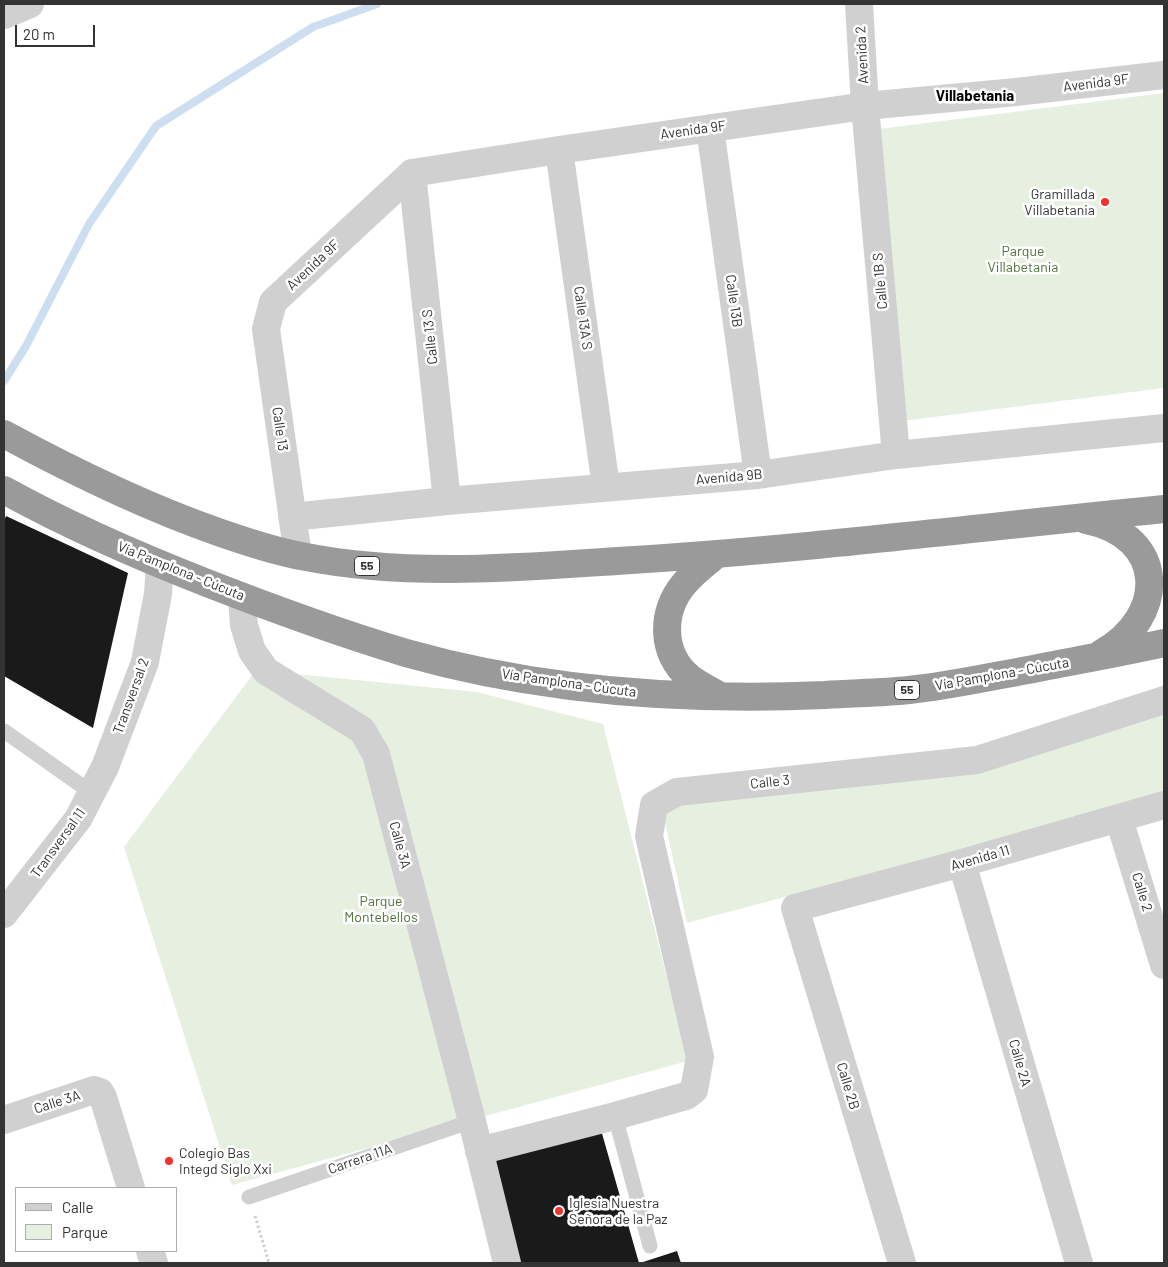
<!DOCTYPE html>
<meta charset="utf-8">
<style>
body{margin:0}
#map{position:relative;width:1168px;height:1267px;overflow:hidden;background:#fff;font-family:Barlow,sans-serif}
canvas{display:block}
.frame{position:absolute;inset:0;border:5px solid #333;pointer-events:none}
.legend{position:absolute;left:15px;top:1187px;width:162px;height:65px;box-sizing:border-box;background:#fff;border:1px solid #adadad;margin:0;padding:6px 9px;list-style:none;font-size:15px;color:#333}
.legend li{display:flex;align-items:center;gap:10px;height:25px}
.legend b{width:25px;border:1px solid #adadad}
.scale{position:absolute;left:15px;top:25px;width:80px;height:22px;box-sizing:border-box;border:2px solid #333;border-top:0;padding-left:6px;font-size:15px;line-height:18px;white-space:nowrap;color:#333;-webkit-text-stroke:4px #fff;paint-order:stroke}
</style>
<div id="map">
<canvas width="1168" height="1267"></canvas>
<div class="frame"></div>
<ul class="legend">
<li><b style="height:6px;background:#d0d0d0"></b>Calle</li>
<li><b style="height:14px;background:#e7f0e0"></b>Parque</li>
</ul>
<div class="scale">20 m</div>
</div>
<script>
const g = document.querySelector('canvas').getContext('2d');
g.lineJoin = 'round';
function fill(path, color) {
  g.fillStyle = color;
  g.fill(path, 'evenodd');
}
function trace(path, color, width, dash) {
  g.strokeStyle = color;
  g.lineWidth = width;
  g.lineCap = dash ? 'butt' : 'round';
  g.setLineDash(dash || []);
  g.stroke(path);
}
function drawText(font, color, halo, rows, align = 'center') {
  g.font = font + ' Barlow,sans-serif';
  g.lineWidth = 5;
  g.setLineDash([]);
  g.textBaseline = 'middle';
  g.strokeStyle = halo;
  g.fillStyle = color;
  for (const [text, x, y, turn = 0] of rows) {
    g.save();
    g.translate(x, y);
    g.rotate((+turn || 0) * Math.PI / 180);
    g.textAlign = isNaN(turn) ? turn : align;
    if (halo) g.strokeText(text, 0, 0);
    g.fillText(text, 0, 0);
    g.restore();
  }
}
fill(new Path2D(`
 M1164,93V388L894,422L871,130Z
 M256,670L477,692L603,724L688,1061L232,1185L124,847Z
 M1164,714V796L687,923L662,808L975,767Z`), '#e7f0e0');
trace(new Path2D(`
 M4,381L26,346L89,224L156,126L313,27L377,4`), '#ccdef0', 8);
fill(new Path2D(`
 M6,516L128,573L93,728L4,676V521Z
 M599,1123L639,1263H509L481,1159Z
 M677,1251L681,1263H640Z`), '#1a1a1a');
trace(new Path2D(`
 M255,1216L269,1263`), '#d0d0d0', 3, [2.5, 2.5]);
trace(new Path2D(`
 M4,731L92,793
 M615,1116L650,1246
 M249,1197L472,1121`), '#d0d0d0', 15);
trace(new Path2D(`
 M859,4L865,106L896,455
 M4,15L30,4
 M710,128L758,475
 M559,150L606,487
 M412,173L447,501
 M292,517L447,501L758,475L896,455L1164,428
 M298,556L266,329L273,302L412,173L559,150L865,106L1016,92L1164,75
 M242,597L244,625L252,651L266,671L362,730L376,754L472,1121L507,1263
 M1119,819L1164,965
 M962,863L1079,1263
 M4,914L78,819L105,767L145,662L158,594L160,564
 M4,1120L94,1090L100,1092L103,1097L131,1188
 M479,1151L615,1116L686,1096L694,1090L700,1057L649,836L654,805L677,792L977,760L1164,700
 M150,1251L154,1263
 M902,1263L795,908L962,863L1164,805`), '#d0d0d0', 28);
trace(new Path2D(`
 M4,434C74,472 146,507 221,533C247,542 274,551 301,556C404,577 513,568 617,561C800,550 982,527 1164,509
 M4,490C69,526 138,556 207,583C271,608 340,633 406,653C540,691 686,701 825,695C853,693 881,693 909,690C949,686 989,677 1028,670C1073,661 1119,653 1164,643
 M1086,520C1167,536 1168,616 1102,653
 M716,555C705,564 693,573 684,584C661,611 660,654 690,678C699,685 710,690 720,696`), '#9a9a9a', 28);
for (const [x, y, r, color] of [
 [1105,202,5,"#f3332b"],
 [169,1161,5,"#f3332b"],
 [559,1211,5,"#f3332b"]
]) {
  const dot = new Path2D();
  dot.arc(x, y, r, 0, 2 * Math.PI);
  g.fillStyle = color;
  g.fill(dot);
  trace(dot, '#fff', 2);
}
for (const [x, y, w] of [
 [367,566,25],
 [907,690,25]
]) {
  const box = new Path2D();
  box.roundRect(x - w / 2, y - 9.5, w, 19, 4);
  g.fillStyle = '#fff';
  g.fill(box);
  trace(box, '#333', 1);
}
drawText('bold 12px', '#333', null, [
 ["55",367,566],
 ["55",907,690]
]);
drawText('14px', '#333', '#fff', [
 ["Avenida 2",862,55,-93],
 ["Avenida 9F",1096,83,-7],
 ["Avenida 9F",693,130,-8],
 ["Avenida 9F",313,265,-43],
 ["Calle 1B S",880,281,-95],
 ["Calle 13B",734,301,82],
 ["Calle 13A S",583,318,82],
 ["Calle 13 S",430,337,-96],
 ["Calle 13",280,429,82],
 ["Avenida 9B",729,477,-5],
 ["Vía Pamplona - Cúcuta",181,571,22],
 ["Vía Pamplona - Cúcuta",1002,674,-10],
 ["Vía Pamplona - Cúcuta",569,683,8],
 ["Transversal 2",131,696,-70],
 ["Calle 3",770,782,-6],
 ["Transversal 11",58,843,-54],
 ["Calle 3A",400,845,75],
 ["Avenida 11",980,858,-16],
 ["Calle 2",1142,892,73],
 ["Calle 2A",1020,1063,74],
 ["Calle 2B",848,1086,73],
 ["Calle 3A",57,1102,-18],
 ["Carrera 11A",360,1159,-19]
]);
drawText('14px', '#333', '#fff', [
 ["Gramillada",1095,194,"right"],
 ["Villabetania",1095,210,"right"],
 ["Colegio Bas",179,1153],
 ["Integd Siglo Xxi",179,1169],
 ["Iglesia Nuestra",569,1203],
 ["Señora de la Paz",569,1219]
], 'left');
drawText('14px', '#4f733b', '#fff', [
 ["Parque",1023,251],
 ["Villabetania",1023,267],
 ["Parque",381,901],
 ["Montebellos",381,917]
]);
drawText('bold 15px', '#000', '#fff', [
 ["Villabetania",975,96]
]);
</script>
